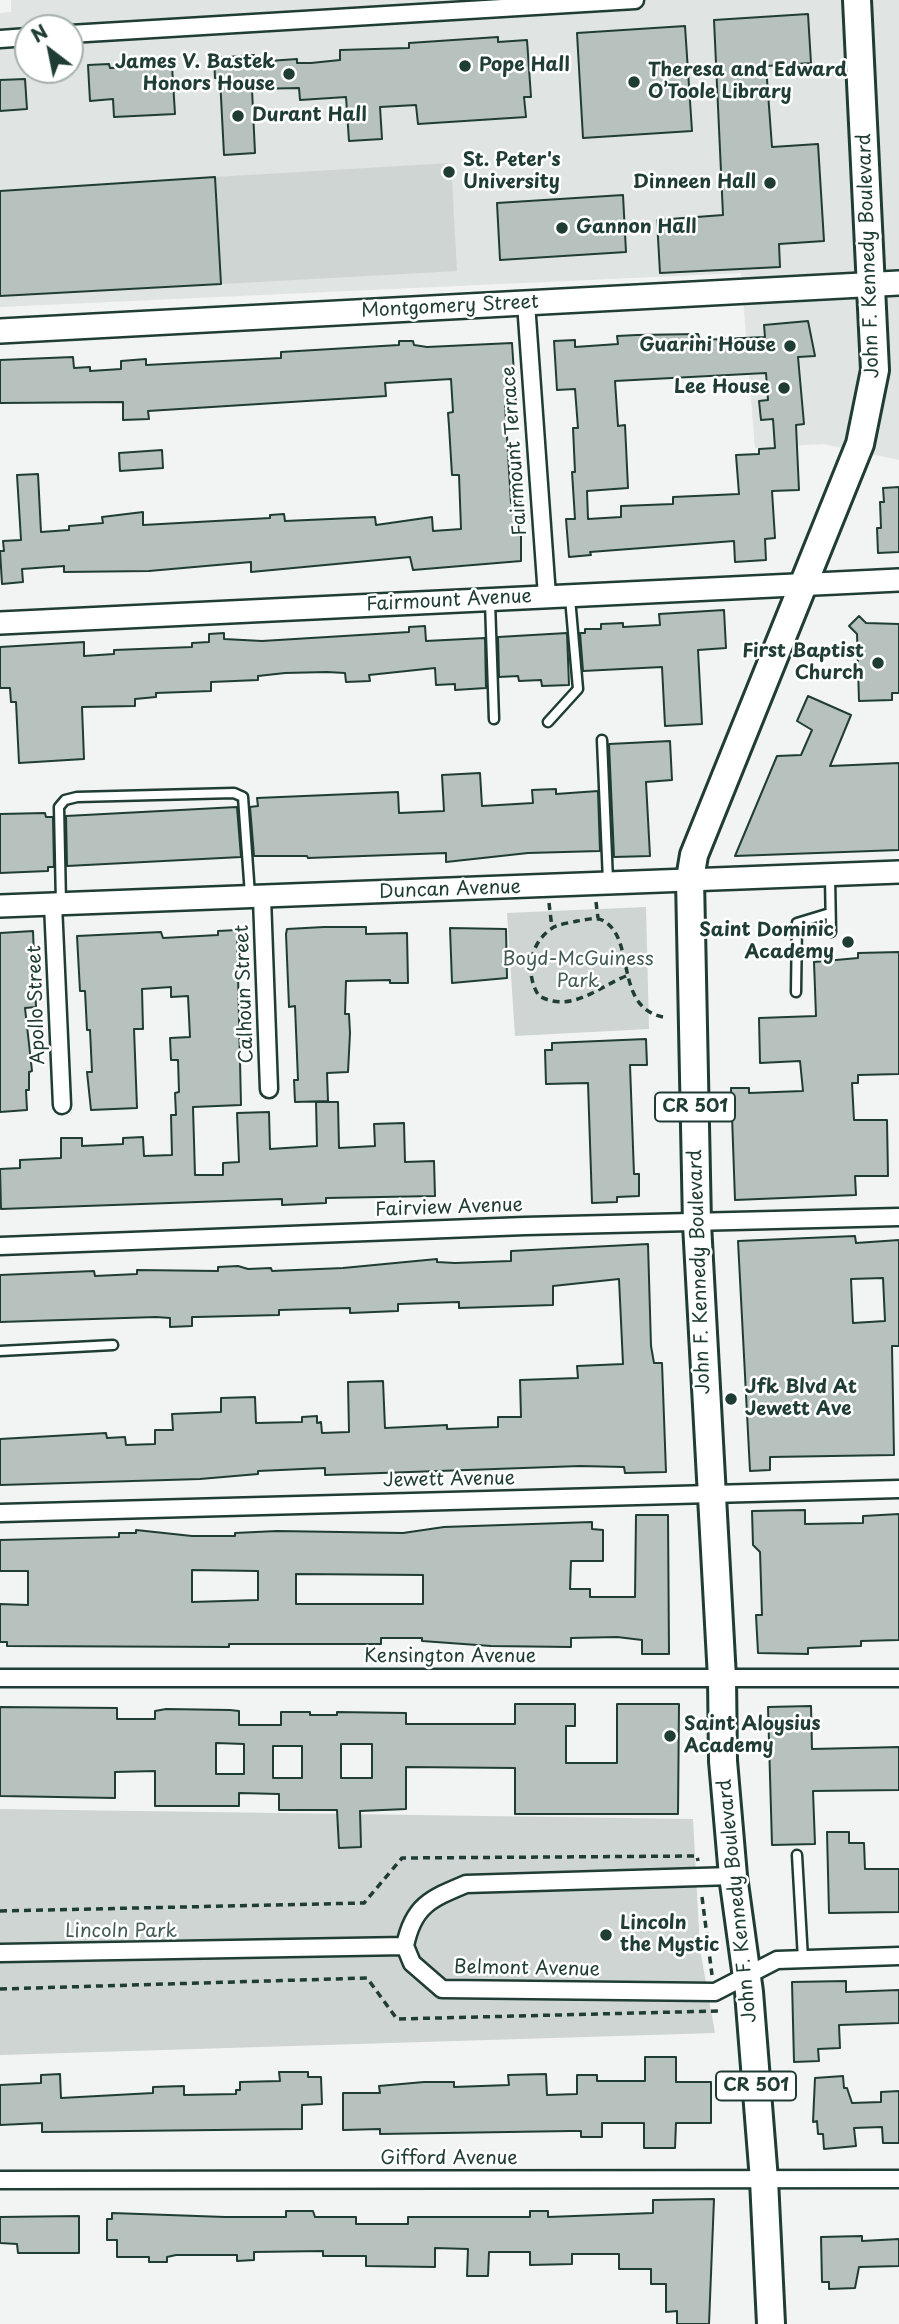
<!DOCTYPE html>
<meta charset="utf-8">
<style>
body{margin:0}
#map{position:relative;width:899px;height:2324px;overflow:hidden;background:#f2f3f3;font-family:"Playpen Sans",sans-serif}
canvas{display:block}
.north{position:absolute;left:14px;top:14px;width:70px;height:70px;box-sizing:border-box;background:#fff;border:2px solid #a5b1ae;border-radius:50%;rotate:328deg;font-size:19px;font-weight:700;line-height:28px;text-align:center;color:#1f3d34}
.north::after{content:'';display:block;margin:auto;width:24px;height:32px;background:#1f3d34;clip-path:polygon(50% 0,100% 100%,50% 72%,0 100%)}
</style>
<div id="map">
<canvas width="899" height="2324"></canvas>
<div class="north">N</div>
</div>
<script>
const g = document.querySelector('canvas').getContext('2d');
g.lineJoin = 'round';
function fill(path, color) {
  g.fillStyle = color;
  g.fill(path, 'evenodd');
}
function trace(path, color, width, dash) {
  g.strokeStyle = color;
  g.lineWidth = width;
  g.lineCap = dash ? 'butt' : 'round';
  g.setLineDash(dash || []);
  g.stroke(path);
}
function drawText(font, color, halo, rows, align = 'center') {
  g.font = font + ' "Playpen Sans",sans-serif';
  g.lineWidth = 5;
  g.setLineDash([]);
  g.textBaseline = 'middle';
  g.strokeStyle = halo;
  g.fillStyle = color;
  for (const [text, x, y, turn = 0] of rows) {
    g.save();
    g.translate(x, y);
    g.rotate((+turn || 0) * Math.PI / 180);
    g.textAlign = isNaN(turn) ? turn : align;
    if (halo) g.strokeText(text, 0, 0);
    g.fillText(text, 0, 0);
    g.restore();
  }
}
fill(new Path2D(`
 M11,0H899V460L823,444L755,448L741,273L0,307V13L11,12ZM28,28H70V70H28Z`), '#e0e4e3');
fill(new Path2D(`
 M451,163L457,271L221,284L215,177Z
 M646,907L649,1029L515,1036L507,913Z
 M0,1809L693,1819L700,1949L715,2033L0,2055Z`), '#ced5d3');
const building = new Path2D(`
 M808,14L811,63L766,66L772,147L818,144L824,241L779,244L780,267L660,273L657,220L723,215L714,20Z
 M685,26L692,131L583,138L577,33Z
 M498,37V42L527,40L531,97H524L526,117L418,124L416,105L380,107L382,139L349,141L346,97L300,100L299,88L252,89L255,153L224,155L220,78H215L214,58L254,55L255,62L297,59V63H311L340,60V50L409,48V43Z
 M109,64L110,68L172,66L175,114L114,117L113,99L90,101L88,65Z
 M25,79L27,109L0,111V80Z
 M215,177L221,284L0,296V191Z
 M623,195L626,252L500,260L497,203Z
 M808,321L815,356L798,357L804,424L796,425L799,490L772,491L775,538L765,539L766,560L735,562L734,541L590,552L591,555L569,557L566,519H575L572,472H575L573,428H578L575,389L557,390L554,341L575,340V347L618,344L617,336L637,335L698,334L700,340L765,337L764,325ZM766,373L768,400L759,401L761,420L773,419L775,448L759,449V454L736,455L739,494L673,497V504L621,506V517L588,519L587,491L628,488L625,425L618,426L615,381Z
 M399,341H413L414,345L427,347L512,343L516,404H505L511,503L521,502V561L413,570L410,557L251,572V562L149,571L64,572V566L22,569L23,582L2,584L0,551H4L3,541L21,540L17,475L38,474L41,532L69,530V526L103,523L102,517L143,512V525L270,518V515L284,514L285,521L375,517L376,525L432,517L433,531L461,529L459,475H452L449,426L448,413L453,412L451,379L385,383L386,396L148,411L149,419L123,420V402L0,403V360L73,357L74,368L90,367V371L121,369V361L146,359V365L281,358V352L399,345Z
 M162,450L163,468L120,471L119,453Z
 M899,487V552L878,553L877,528H881L880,502H884L883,488Z
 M724,610L726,648L698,650L702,724L665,726L662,667L583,671L580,633H585V629H601V624L623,623V627L660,625L659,614Z
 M859,616L866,623L899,624V693H892V700L859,701L857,634L849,626Z
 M425,626L426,641L485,638L486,688L455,690V684L436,685L435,668L369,675L370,681L346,682L345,673L327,672L285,673L258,676V680L211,682V691L156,693V697L135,699V706L82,707L84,759L19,763L16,702H11L10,688H0V647L84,642V656L114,654V650L192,647V643L209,642V634L224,633V639L262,641L409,632V627Z
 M567,633L569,685L542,686L541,680L519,681L518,676L499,677L498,637Z
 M808,696L851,715L830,766L899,763V850L735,856L777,756L801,755L812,730L797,721Z
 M670,741L672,780L646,782L650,856L614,857L609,744Z
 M480,773L482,806L533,803L532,790L556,789V794L598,791L600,851L528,853L446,862V853L308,858L307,856H254L250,807L258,806L257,798L398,792L399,813L444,811L442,775Z
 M237,807L241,857L67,866L66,816Z
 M45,813L46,817H53L54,867H48V871L0,873V814Z
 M324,927H366V934L407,933L408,983H390V980L346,981L345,1014H349L350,1033L348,1072L327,1073L328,1101L295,1102L294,1080H298L295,1006L289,1007L286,934L287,929Z
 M450,928L506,929L507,978L452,983Z
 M237,930L241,1105L193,1107L195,1175H223V1163L239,1162L237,1113L269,1112L270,1149L317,1146L316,1102H338L339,1148L375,1146L374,1124L404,1123L405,1162L434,1161L435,1196L326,1198V1203L282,1205V1199L1,1209L0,1169L20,1168V1160L61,1158V1138H82V1146L123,1144V1138L143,1137L144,1156L172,1155L171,1115H176L175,1093L179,1092L178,1060H171L170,1038L190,1037L188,996L171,997V987L142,989L143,1029H134L137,1108L91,1110L87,1072H92L90,1030H87L85,991H80L77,936L161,932L163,938L218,935V931Z
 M33,931L36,1007L25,1008L32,1071L29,1072V1090H26L27,1110L0,1112V933Z
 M899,952V1074L858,1075V1083H852L854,1120H887L888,1176H855L856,1195L735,1200L731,1088H749V1093L803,1091L800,1061L760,1063L759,1018L816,1016L814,962L858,958V953Z
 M646,1039L647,1065H630L634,1174H639V1196L617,1197V1202L592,1203L588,1083L546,1084L545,1050H552V1043Z
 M855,1236L856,1243L899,1240V1346H892L894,1455L770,1457V1470L750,1471L738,1241ZM883,1278L885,1321L853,1323L851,1279Z
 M648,1244L651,1346L654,1363H662L666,1472L625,1473L624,1467L580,1466L325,1475V1468L258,1471V1474L200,1479L0,1485V1439L106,1433L107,1438L125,1437L126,1445L155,1444V1430H173L172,1414L221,1412V1398L255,1397L256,1423L302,1422V1417L317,1416V1423L321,1422L322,1433L349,1432L348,1382L383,1381L385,1428L447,1425V1429L498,1427V1417H521L520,1380L578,1378L577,1366L623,1364L619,1279L553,1286V1305L459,1308V1302L398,1304V1311L350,1313V1308L279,1310V1315L196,1317H192V1326L170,1327V1318L156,1317L0,1322V1275L94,1271L95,1276L137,1274V1270L218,1271V1267L238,1266L248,1269L271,1268L272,1271L343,1268L437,1259V1262L455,1263L511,1261V1251Z
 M805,1510V1524L863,1523V1516L899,1514V1640L861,1641V1646L808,1648V1654L758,1653L756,1615H762L760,1552L753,1545L752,1511Z
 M636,1515H668L669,1654H642V1640L617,1637L571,1638V1647L491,1646L422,1641V1638H381V1644H229V1647L7,1646V1642H0V1604L28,1605V1571H0V1540L119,1537V1533H136V1530L192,1536H235V1533L277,1531L403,1533L444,1527L592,1522V1529L603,1530V1561H571L570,1589H590V1597H635ZM192,1570L258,1571V1600L192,1602ZM296,1574L423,1575V1604H296Z
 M515,1704H575V1726H566V1763H617V1704H679L678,1814H515V1768L406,1767V1809L360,1811L361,1847L339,1848L337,1810H279V1794L239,1793V1806H155V1771L115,1772V1798L0,1796V1707L117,1708V1719H155V1711L166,1709L230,1710L239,1711V1725H281V1712H310V1715H337V1712L406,1713V1724H515ZM216,1743L244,1744V1774H216ZM341,1744H372V1778H341ZM273,1746H302V1778H273Z
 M811,1706L812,1749L899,1747V1790L813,1791L815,1844L772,1845L768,1707Z
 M827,1832H849V1843H864L865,1869H899V1912L829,1913Z
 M846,1981V1992L899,1990V2023L839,2025L840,2048L818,2049L819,2061L794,2062L792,1982Z
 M645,2057H676V2082H711V2123H676L675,2148H644V2123H602V2137H581V2131H571L380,2134V2129L343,2130V2093H380L379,2086L424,2082H454V2087L509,2085L508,2075L546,2074L547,2095L577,2094V2075H597V2081H645Z
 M279,2072H308V2077H321L322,2104L302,2105V2129L42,2132V2123L0,2125V2085L41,2083V2075L60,2074L61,2098L153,2093V2087L184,2086V2095L236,2094V2090H240V2082L280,2081Z
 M843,2076L844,2088H847L852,2103L881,2102V2092L899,2091V2143H883L882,2127L854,2128L856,2146L824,2149L823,2134H818L817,2121L813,2122L815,2078Z
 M714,2199L709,2324H677V2311L666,2312V2284H651V2269H619V2254H572V2264L530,2265V2252H489L488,2276H467L468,2249L435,2248V2267L366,2266V2256H323V2251L254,2252V2260L237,2261V2255H176L167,2257V2262H149V2257H117V2240H107V2219H112V2213L225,2217H286V2211H313L315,2217H356V2224H408V2217H530V2211H548V2217L653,2213V2200Z
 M79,2216V2253H18L17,2244L0,2243V2217Z
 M862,2236V2241L899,2239V2266L859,2267L855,2288L829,2289V2282H822L821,2237Z`);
fill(building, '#b7c1bd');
trace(building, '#1f3d34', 2);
const service = new Path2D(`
 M490,602L494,719
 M548,722L578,689L570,598
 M602,740L608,881
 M830,877L831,932
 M61,904L59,807L65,800L77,797L234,793L243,797L250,895
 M796,992L797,923L830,913
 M0,1351L113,1345
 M797,1855L803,1959`);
const minor = new Path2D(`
 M70,34L635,0
 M0,39L28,37
 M526,303L547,596
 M262,898L269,1089
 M53,904L62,1105
 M0,1246L525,1226L899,1217
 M0,1513L899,1489
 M0,1678H899
 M405,1946L412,1963L442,1989L715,1992L777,1960L899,1956
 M405,1946C413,1906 430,1899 466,1884L733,1876
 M0,1953L405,1946
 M0,2180L899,2179`);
const tertiary = new Path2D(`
 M0,623L899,580
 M0,906L899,872`);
const secondary = new Path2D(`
 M0,331L899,283`);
const primary = new Path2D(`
 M771,2324L764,2180L749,1992L733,1876L723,1761L722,1678L697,1224L690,879L694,855L860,444L875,370L857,0`);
trace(service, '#1f3d34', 13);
trace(minor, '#1f3d34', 21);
trace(tertiary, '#1f3d34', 26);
trace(secondary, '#1f3d34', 28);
trace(primary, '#1f3d34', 32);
trace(new Path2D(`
 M596,902L598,918
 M549,903L552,928
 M626,976C595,989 571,1013 539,996C525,975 529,944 551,929C557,924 570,923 577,921C586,920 596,916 604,921C636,940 614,1007 663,1017
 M702,1897L712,1975
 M0,1911L364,1903L402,1858L697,1856L698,1861
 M0,1989L367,1978L397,2019L718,2011L717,2007`), '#1f3d34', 3.5, [7, 5]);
trace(service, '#fff', 8);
trace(minor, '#fff', 16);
trace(tertiary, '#fff', 21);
trace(secondary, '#fff', 23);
trace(primary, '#fff', 26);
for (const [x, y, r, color] of [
 [465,66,7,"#1f3d34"],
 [289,74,7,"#1f3d34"],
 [634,82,7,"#1f3d34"],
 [238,116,7,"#1f3d34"],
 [449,172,7,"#1f3d34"],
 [770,183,7,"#1f3d34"],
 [562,228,7,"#1f3d34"],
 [790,346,7,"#1f3d34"],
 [784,388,7,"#1f3d34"],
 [878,663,7,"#1f3d34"],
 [848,942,7,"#1f3d34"],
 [731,1399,7,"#1f3d34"],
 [670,1736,7,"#1f3d34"],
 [606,1935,7,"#1f3d34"]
]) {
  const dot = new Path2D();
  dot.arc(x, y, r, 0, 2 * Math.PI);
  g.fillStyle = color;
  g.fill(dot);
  trace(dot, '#fff', 2.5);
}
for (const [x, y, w] of [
 [695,1107,80],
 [756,2086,80]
]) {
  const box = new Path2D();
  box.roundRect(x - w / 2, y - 14.5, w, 29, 5);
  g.fillStyle = '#fff';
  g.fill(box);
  trace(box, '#1f3d34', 2);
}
drawText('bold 18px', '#1f3d34', null, [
 ["CR 501",695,1107],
 ["CR 501",756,2086]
]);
drawText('bold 19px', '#1f3d34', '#fff', [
 ["James V. Bastek",275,63,"right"],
 ["Honors House",275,85,"right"],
 ["Pope Hall",479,66],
 ["Theresa and Edward",648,71],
 ["O’Toole Library",648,93],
 ["Durant Hall",252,116],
 ["St. Peter's",463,161],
 ["University",463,183],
 ["Dinneen Hall",756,183,"right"],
 ["Gannon Hall",576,228],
 ["Guarini House",776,346,"right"],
 ["Lee House",770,388,"right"],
 ["First Baptist",864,652,"right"],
 ["Church",864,674,"right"],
 ["Saint Dominic",834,931,"right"],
 ["Academy",834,953,"right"],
 ["Jfk Blvd At",745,1388],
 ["Jewett Ave",745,1410],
 ["Saint Aloysius",684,1725],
 ["Academy",684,1747],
 ["Lincoln",620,1924],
 ["the Mystic",620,1946]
], 'left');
drawText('19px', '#1f3d34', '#fff', [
 ["John F. Kennedy Boulevard",869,256,-92],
 ["Montgomery Street",450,307,-3],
 ["Fairmount Terrace",515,451,-94],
 ["Fairmount Avenue",449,601,-3],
 ["Duncan Avenue",450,890,-2],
 ["Calhoun Street",245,994,-92],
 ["Apollo Street",37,1005,-92],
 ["Fairview Avenue",449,1208,-2],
 ["John F. Kennedy Boulevard",700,1272,-92],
 ["Jewett Avenue",449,1480,-1],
 ["Kensington Avenue",450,1657],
 ["John F. Kennedy Boulevard",738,1901,-96],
 ["Belmont Avenue",527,1969,1],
 ["Gifford Avenue",449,2159]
]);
drawText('19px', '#425b54', '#fff', [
 ["Boyd-McGuiness",578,960],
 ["Park",578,982],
 ["Lincoln Park",121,1932]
]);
</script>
